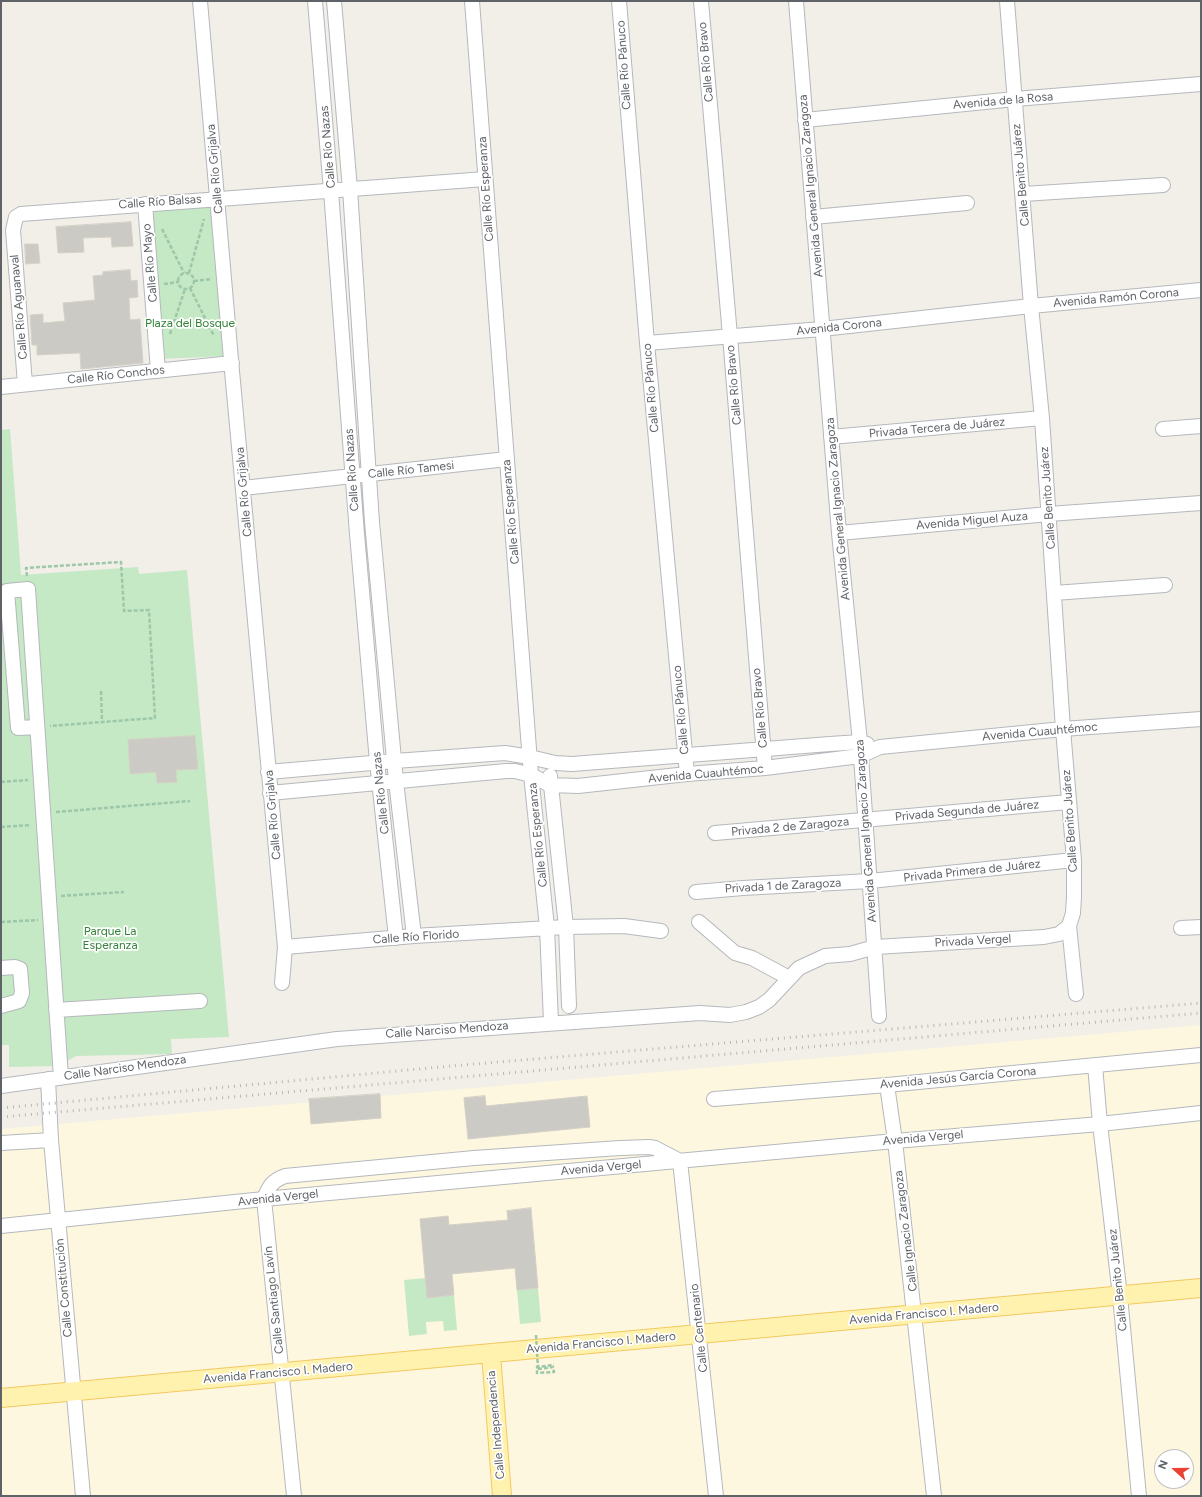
<!DOCTYPE html>
<meta charset="utf-8">
<style>
body{margin:0}
#map{position:relative;width:1202px;height:1497px;overflow:hidden;background:#f1efe8;font-family:Figtree,sans-serif}
canvas{display:block}
.frame{position:absolute;inset:0;border:2px solid #5f6368;pointer-events:none}
.north{position:absolute;left:1154px;top:1449px;width:40px;height:40px;box-sizing:border-box;background:#fff;border:1px solid #bfc1c3;border-radius:50%;rotate:291deg;font-size:11px;font-weight:700;line-height:16px;text-align:center;color:#5f6368}
.north::after{content:'';display:block;margin:auto;width:14px;height:18px;background:#ea4335;clip-path:polygon(50% 0,100% 100%,50% 72%,0 100%)}
</style>
<div id="map">
<canvas width="1202" height="1497"></canvas>
<div class="frame"></div>
<div class="north">N</div>
</div>
<script>
const g = document.querySelector('canvas').getContext('2d');
g.lineJoin = 'round';
function fill(path, color) {
  g.fillStyle = color;
  g.fill(path, 'evenodd');
}
function trace(path, color, width, dash) {
  g.strokeStyle = color;
  g.lineWidth = width;
  g.lineCap = dash ? 'butt' : 'round';
  g.setLineDash(dash || []);
  g.stroke(path);
}
function drawText(font, color, halo, rows, align = 'center') {
  g.font = font + ' Figtree,sans-serif';
  g.lineWidth = 3.5;
  g.setLineDash([]);
  g.textBaseline = 'middle';
  g.strokeStyle = halo;
  g.fillStyle = color;
  for (const [text, x, y, turn = 0] of rows) {
    g.save();
    g.translate(x, y);
    g.rotate((+turn || 0) * Math.PI / 180);
    g.textAlign = isNaN(turn) ? turn : align;
    if (halo) g.strokeText(text, 0, 0);
    g.fillText(text, 0, 0);
    g.restore();
  }
}
fill(new Path2D(`
 M1201,1025V1496H1V1129ZM1162,1457H1186V1481H1162Z`), '#fef7e0');
fill(new Path2D(`
 M211,199L225,356L161,359L149,204Z
 M10,429L21,575L138,567L139,574L187,570L229,1037L171,1039L172,1054L76,1056L58,1066L9,1067V1045H1V430Z
 M426,1278L428,1298L454,1295L457,1330L444,1331L443,1321L426,1322L427,1334L409,1336L404,1280Z
 M538,1288L541,1322L520,1324L517,1290Z`), '#c5e8c5');
const building = new Path2D(`
 M131,222L133,246L112,247L111,237L83,238L84,252L58,253L56,227Z
 M25,244H38L40,263L26,264Z
 M130,270L131,281L137,280L138,297L129,298L130,320L140,319L143,363L81,369L80,353L37,355V345H32L30,315L43,314V323L65,321L63,303L95,300L93,276L103,275V272Z
 M195,736L198,769L176,770L177,782L157,783L156,772L130,774L128,740Z
 M380,1094L381,1118L311,1124L309,1099Z
 M485,1096L486,1106L587,1096L590,1127L468,1139L464,1098Z
 M531,1208L538,1288L517,1290L515,1268L452,1274L454,1295L427,1298L420,1219L448,1216L449,1225L508,1220L507,1211Z`);
fill(building, '#cccac5');
trace(building, '#d6d1c6', 1);
const minor = new Path2D(`
 M200,1L232,371L285,947L282,983
 M315,1L331,191L357,534L377,762L396,938
 M334,1L350,189L372,522L396,781L414,936
 M472,1L531,775L547,927L551,1022
 M619,1L647,343L687,774
 M701,1L730,336L765,768
 M796,1L839,533L860,742L879,1016
 M1007,1L1031,306L1042,418L1063,729L1074,860V897L1073,913L1069,926L1076,994
 M805,120L1015,99L1201,84
 M1023,194L1163,185
 M145,204L158,371
 M813,217L967,203
 M647,343L822,329L1031,306L1201,290
 M25,384L13,230L16,217L21,214L485,179
 M1,387L232,363
 M1163,429L1201,426
 M831,437L1042,418
 M243,488L507,459
 M839,533L1049,514L1201,503
 M1054,593L1165,585
 M37,727L18,728L7,591L28,589L61,1077
 M268,772L395,761L505,753L530,757L555,763L572,764L830,744L860,742L867,744
 M550,776L566,927L569,1006
 M270,793L506,771H515L531,775L550,785L578,786L687,774L765,768L860,756L880,747L1063,729L1201,719
 M715,833L1068,802
 M696,892L743,888L870,881L1074,860
 M699,922L735,953L752,958L789,978
 M1181,928L1201,927
 M285,947L414,936L566,927L624,926L661,931
 M1,968L15,967L20,969L22,993L19,1001L1,1006
 M56,1010L200,1001
 M1095,1065L1100,1124L1120,1296L1139,1496
 M48,1079L51,1140L83,1496
 M887,1085L895,1141L934,1496
 M1,1086L337,1039L700,1013L730,1015L746,1012L759,1007L769,1000L799,968L825,956L850,954L875,947L1044,937L1059,934L1069,926
 M714,1099L887,1085L1201,1055
 M1,1143L51,1140
 M1,1226L264,1199L895,1141L1100,1124L1201,1113
 M294,1496L264,1199C269,1186 272,1181 285,1176L474,1158L620,1148L649,1147L655,1148L680,1161L716,1496`);
const major = new Path2D(`
 M491,1354L502,1496
 M1,1398L1201,1288`);
trace(minor, '#b5b8bc', 16);
trace(major, '#f2c960', 20);
trace(new Path2D(`
 M162,229L184,273
 M178 281a8 8 0 1 1 16 0a8 8 0 1 1-16 0Z
 M189,273L204,219
 M194,281L212,279
 M164,284L178,282
 M190,288L214,336
 M170,334L185,289
 M27,576L26,568L121,562L124,611L149,610L155,718L50,726
 M101,691L102,722
 M1,782L28,780
 M56,812L190,801
 M1,827L31,825
 M61,896L124,892
 M1,922L38,920
 M538,1369L553,1367L554,1372L537,1373V1367L554,1365`), '#9cc7a9', 2.5, [4, 2]);
trace(minor, '#fff', 14);
trace(major, '#fff2af', 18);
trace(new Path2D(`
 M1,1108L451,1066L1201,1003
 M1,1117L1201,1013`), '#b6b7b8', 3, [1, 5]);
trace(new Path2D(`
 M536,1335L538,1369`), '#9cc7a9', 2.5, [4, 2]);
drawText('12px', '#5f6368', '#fff', [
 ["Calle Río Bravo",706,62,-95],
 ["Calle Río Pánuco",624,65,-94],
 ["Avenida de la Rosa",1003,101,-5],
 ["Calle Río Nazas",328,147,-95],
 ["Calle Río Grijalva",215,169,-95],
 ["Calle Benito Juárez",1021,175,-95],
 ["Avenida General Ignacio Zaragoza",811,186,-95],
 ["Calle Río Esperanza",486,189,-94],
 ["Calle Río Balsas",160,202,-4],
 ["Calle Río Mayo",150,263,-95],
 ["Avenida Ramón Corona",1116,298,-5],
 ["Calle Río Aguanaval",19,307,-95],
 ["Avenida Corona",839,327,-6],
 ["Calle Río Conchos",116,375,-6],
 ["Calle Río Bravo",734,385,-95],
 ["Calle Río Pánuco",651,388,-95],
 ["Privada Tercera de Juárez",937,428,-5],
 ["Calle Río Nazas",352,470,-94],
 ["Calle Río Tamesi",411,470,-6],
 ["Calle Río Grijalva",244,492,-95],
 ["Calle Benito Juárez",1048,498,-94],
 ["Avenida General Ignacio Zaragoza",838,509,-95],
 ["Calle Río Esperanza",511,512,-95],
 ["Avenida Miguel Auza",972,521,-5],
 ["Calle Río Bravo",760,708,-95],
 ["Calle Río Pánuco",681,710,-95],
 ["Avenida Cuauhtémoc",1040,732,-5],
 ["Avenida Cuauhtémoc",706,774,-5],
 ["Calle Río Nazas",381,793,-96],
 ["Privada Segunda de Juárez",967,811,-5],
 ["Calle Río Grijalva",273,815,-95],
 ["Calle Benito Juárez",1070,821,-94],
 ["Privada 2 de Zaragoza",790,827,-5],
 ["Avenida General Ignacio Zaragoza",866,831,-94],
 ["Calle Río Esperanza",538,835,-96],
 ["Privada Primera de Juárez",972,871,-6],
 ["Privada 1 de Zaragoza",783,886,-3],
 ["Calle Río Florido",416,937,-4],
 ["Privada Vergel",973,941,-3],
 ["Calle Narciso Mendoza",447,1030,-4],
 ["Calle Narciso Mendoza",125,1068,-8],
 ["Avenida Jesús García Corona",958,1078,-5],
 ["Avenida Vergel",923,1138,-5],
 ["Avenida Vergel",601,1168,-5],
 ["Avenida Vergel",278,1198,-6],
 ["Calle Ignacio Zaragoza",906,1231,-97],
 ["Calle Benito Juárez",1118,1280,-96],
 ["Calle Constitución",64,1288,-95],
 ["Calle Santiago Lavín",274,1300,-96],
 ["Avenida Francisco I. Madero",924,1314,-5],
 ["Calle Centenario",699,1328,-96],
 ["Avenida Francisco I. Madero",601,1343,-5],
 ["Avenida Francisco I. Madero",278,1373,-5],
 ["Calle Independencia",496,1425,-95]
]);
drawText('12px', '#348238', '#fff', [
 ["Plaza del Bosque",190,323],
 ["Parque La",110,931],
 ["Esperanza",110,945]
]);
</script>
